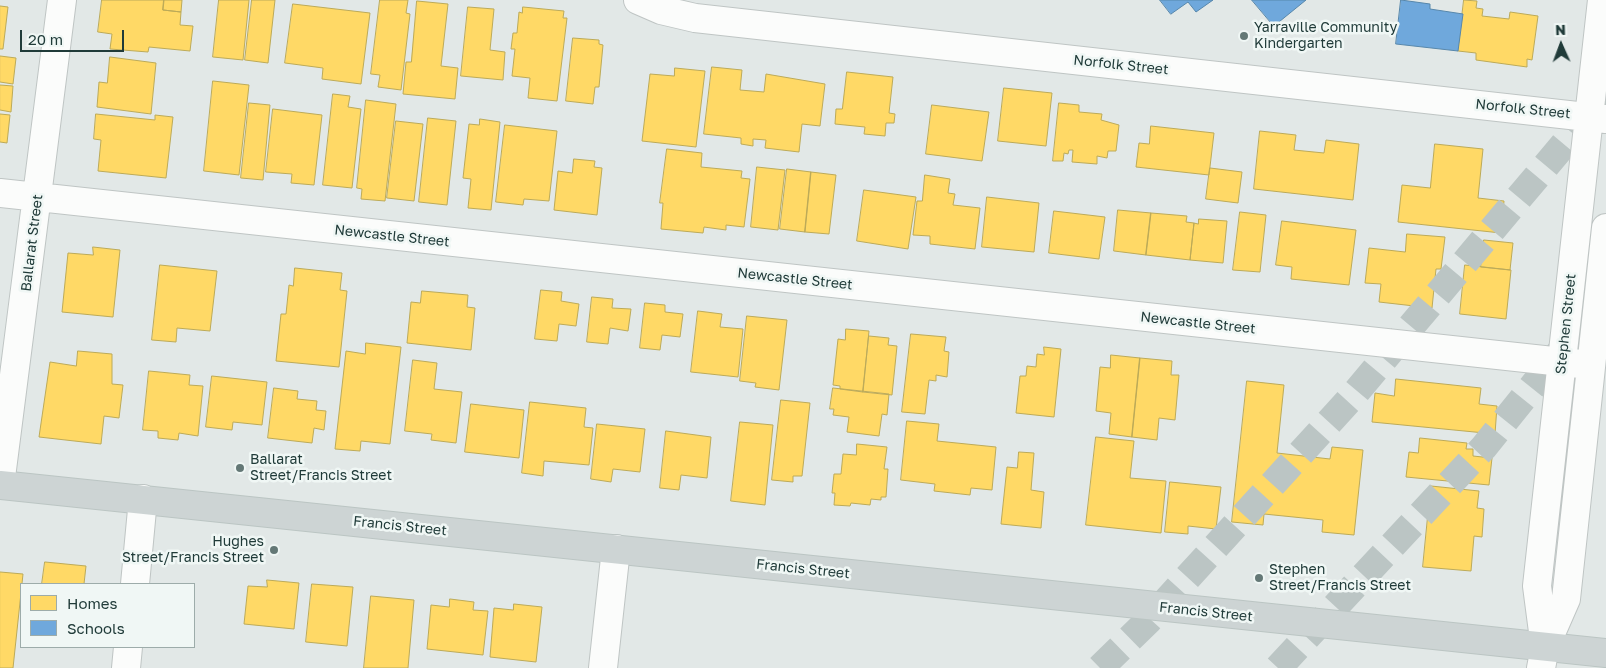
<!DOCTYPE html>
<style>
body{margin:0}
#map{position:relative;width:1606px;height:668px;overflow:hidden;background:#e2e8e7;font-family:"Golos Text",sans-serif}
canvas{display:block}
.legend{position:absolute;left:20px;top:583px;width:175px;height:65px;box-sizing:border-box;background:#f0f7f5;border:1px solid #9dacaa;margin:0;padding:6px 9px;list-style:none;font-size:15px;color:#203b39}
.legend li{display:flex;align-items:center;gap:10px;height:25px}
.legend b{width:25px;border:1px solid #9dacaa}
.north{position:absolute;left:1536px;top:20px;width:50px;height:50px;-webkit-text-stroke:4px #f0f7f5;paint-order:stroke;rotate:358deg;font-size:14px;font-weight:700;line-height:20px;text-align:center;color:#203b39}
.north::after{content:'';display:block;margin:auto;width:18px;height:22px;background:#203b39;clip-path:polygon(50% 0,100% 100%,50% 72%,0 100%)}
.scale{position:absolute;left:20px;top:30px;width:104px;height:22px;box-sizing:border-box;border:2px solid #203b39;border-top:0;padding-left:6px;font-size:15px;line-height:18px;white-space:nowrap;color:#203b39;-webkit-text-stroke:4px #f0f7f5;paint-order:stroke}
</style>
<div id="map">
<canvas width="1606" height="668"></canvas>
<ul class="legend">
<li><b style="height:14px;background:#ffd966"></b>Homes</li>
<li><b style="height:14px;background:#6fa8dc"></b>Schools</li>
</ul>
<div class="north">N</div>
<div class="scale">20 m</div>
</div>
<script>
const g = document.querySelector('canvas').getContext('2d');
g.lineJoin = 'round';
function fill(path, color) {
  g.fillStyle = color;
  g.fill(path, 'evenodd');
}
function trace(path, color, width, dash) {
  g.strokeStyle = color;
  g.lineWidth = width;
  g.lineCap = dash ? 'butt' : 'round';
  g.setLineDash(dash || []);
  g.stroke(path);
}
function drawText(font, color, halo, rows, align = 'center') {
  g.font = font + ' "Golos Text",sans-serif';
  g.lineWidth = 5;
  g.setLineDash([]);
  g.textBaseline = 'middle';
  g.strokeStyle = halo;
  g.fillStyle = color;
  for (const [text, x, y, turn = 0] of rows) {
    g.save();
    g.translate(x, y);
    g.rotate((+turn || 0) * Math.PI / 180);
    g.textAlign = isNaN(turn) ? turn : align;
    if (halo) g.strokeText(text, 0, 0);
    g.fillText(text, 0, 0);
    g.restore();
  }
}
const homes = new Path2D(`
 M102,0H164L163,10L181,12L180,25L193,26L190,51L149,47L148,52L110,49L112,34L98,32Z
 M164,0H182L181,12L163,10Z
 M219,0H249L243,60L213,57Z
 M252,0H275L268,63L245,60Z
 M380,0H408L406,13L410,14L401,90L378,87L380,75L371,74Z
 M1464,0L1477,1L1476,8L1483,9L1482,16L1509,19L1510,12L1538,16L1532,60L1527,59V67L1476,60V53L1458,51Z
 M417,1L448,4L441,66L458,68L455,99L403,94L406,62H411Z
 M293,4L370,13L361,84L322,79L323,68L285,63Z
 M0,6L8,7L3,49H0Z
 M468,7L494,9L490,50L505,52L503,80L461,76Z
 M523,7L564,11L563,18H567L557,101L528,98L530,78L512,76L515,49H511L513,33H517L519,12L522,13Z
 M573,38L599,40V44L603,45L599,87H595L593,104L566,101Z
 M0,56L16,58L13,84L0,82Z
 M110,57L156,63L151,114L97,107L99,82L107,83Z
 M712,67L742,70L740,90L764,92L766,74L825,84L820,126L802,124L799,152L765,148L766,140L753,139V146L741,144V138L704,134Z
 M675,68L705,71L696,147L642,141L650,74L674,76Z
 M847,72L893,77L889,113L895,114L894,123H886L885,136L864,134L865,127L835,124L836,109H842Z
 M213,81L249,85L239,175L204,171Z
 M0,85L13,86L11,112L0,110Z
 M1004,88L1052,93L1046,146L998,141Z
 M333,94L350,96L348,107L361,109L352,188L323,185Z
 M366,100L396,104L385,201L361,199L362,189L357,188Z
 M249,103L270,105L263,180L241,178Z
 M1059,103L1079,105V112L1102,114L1101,120L1119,125L1116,151H1108L1107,158L1097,156V164L1072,162L1073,150H1069L1068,154L1064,153L1063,161H1053Z
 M932,105L989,112L982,161L926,154Z
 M273,109L322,115L314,185L291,183L292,174L266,172Z
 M0,114L10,115L7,143L0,142Z
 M96,114L155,120V115L173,117L166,178L98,171L101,140L94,139Z
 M428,118L456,121L447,205L419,202Z
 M480,119L500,122L491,210L468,208L471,179L463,178L469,124L479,125Z
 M396,121L423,124L414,201L387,198Z
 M505,125L557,131L549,201L524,199L523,205L496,202Z
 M1151,126L1214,133L1209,175L1136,167L1139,143L1149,144Z
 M1260,131L1296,135L1294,150L1324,153L1326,140L1359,144L1353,200L1254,189Z
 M1435,144L1483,149L1478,198L1504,201L1501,233L1398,222L1402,185L1430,188Z
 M667,149L702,153L701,167L742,171L741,178L750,179L744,227L726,225V230L704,227L703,233L661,229L663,203H660Z
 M574,159L595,161L594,167L602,168L597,215L554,210L558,171L572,173Z
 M757,167L785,170L778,230L751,227Z
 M1210,168L1242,172L1238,203L1206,199Z
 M787,169L811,172L805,232L780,229Z
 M811,172L836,175L829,234L805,232Z
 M925,175L950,179L948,193L955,194L953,205L980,208L975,249L930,244V236L913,235L917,201H922Z
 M864,190L916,197L908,249L857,241Z
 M987,197L1039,203L1034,252L982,247Z
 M1118,210L1151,213L1146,255L1114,251Z
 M1054,211L1105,217L1099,259L1049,253Z
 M1240,212L1266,215L1260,272L1233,270Z
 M1151,213L1187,216L1186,222L1194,223L1190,260L1146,255Z
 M1199,219L1227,221L1223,263L1190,260L1194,223L1198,224Z
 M1282,221L1356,230L1349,285L1291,279L1292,267L1276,265Z
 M1407,234L1445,237L1441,269H1436L1432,308L1379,302L1381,284L1365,283L1369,248L1405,252Z
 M1484,240L1513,243L1510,270L1481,267Z
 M93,247L120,250L113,317L62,312L68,253L93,255Z
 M160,265L217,271L210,331L177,328L176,342L152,340Z
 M1465,265L1511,270L1506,319L1460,314Z
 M295,268L342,273L340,290L347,291L339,367L276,361L281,314H286L289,285L293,286Z
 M541,290L562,292L561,301L579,304L576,326L559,324L557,341L535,339Z
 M422,291L468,295L467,307L475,308L471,350L407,343L411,302L420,303Z
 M592,297L613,299L612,308L631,309L628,331L610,328L608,344L587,342Z
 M645,303L665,305V312L683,314L680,337L662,335L660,350L640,348Z
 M698,311L722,314L720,327L743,329L738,377L691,372Z
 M747,316L787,320L779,390L755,387L756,383L740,381Z
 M846,329L869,331L863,392L840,389V386L833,385L838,339L845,340Z
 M911,334L946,337L944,351L949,352L947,377L936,375V381L929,380L925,414L902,412Z
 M869,336L889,338L888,345L897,346L892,395L863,392Z
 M366,343L401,347L390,444L361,441L360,451L335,449L346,351L365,354Z
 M1044,347L1061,349L1054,417L1016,413L1020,376H1026L1027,366L1036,367L1037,354L1044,355Z
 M78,351L112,354V384L123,385L119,418L104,416L101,444L39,437L50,362L76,366Z
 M1111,355L1140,358L1132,437L1109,434L1111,413L1096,411L1100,367L1110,368Z
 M1140,358L1172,361L1171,375H1179L1175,420L1159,418L1157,440L1132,437Z
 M413,360L437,363L434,389L462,392L456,443L431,440L432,434L405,431Z
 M149,371L190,375L189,385L203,386L198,436L179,433L178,440L158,438V431L143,430Z
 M212,376L267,382L262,425L233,422L232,430L206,427Z
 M1396,379L1481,388L1479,404L1497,406L1495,434L1372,422L1375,393L1394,396Z
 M1247,381L1284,385L1277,453L1330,459L1332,447L1363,450L1354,535L1322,532L1323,520L1264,514L1263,525L1232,522Z
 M274,388L298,391L297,399L317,401L316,410L326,411L324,430L314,428L312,443L268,438Z
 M833,388L889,394L887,415L882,414L879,436L847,432L849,417L833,415L834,409H830Z
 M781,400L810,403L802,476H793V482L772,480Z
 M530,402L586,408L584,427L593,428L589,465L544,461L543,476L522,473Z
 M471,404L524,410L519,458L465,452Z
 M907,421L939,424L937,441L996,447L992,490L971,488L970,495L934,491L935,484L901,480Z
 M740,422L773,425L765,505L731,501Z
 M597,424L645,429L640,472L613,469L611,482L591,479Z
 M666,431L711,437L707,478L681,475L679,490L660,488Z
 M1096,437L1134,441L1130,478L1166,481L1161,533L1086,525Z
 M1420,438L1467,443L1466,449H1473V456L1492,458L1489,485L1406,477L1409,452L1418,453Z
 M857,444L887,447L884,469H888L886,497H881V500L871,499L870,505L851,503L850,506L834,505L835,493H832L834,474H841L843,454L856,455Z
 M1019,452L1034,453L1031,490L1044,492L1041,528L1001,524L1007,467L1017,468Z
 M1170,482L1221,487L1216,529L1188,526V534L1165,532Z
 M1431,486L1479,491L1477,508L1484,509L1482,537L1474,536L1471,571L1423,567Z
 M45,562L86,566L84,584H42Z
 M0,572L23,574L13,668H0Z
 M267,580L299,583L294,629L244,624L248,586L267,587Z
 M312,584L353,587L347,646L306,642Z
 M371,596L414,600L408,668H364Z
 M450,599L474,602L473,610L488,611L483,655L427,649L431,605L449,607Z
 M514,604L542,607L536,662L490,657L494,608L513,610Z`);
fill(homes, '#ffd966');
trace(homes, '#bcaa58', 1);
const schools = new Path2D(`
 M1160,0H1213L1196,12L1188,2L1171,14Z
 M1252,0H1306L1274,26Z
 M1401,0L1430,4V9L1463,14L1458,51L1396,44Z`);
fill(schools, '#6fa8dc');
trace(schools, '#5787ab', 1);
trace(new Path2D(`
 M1100,668L1148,621L1352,397L1606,94
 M1278,668L1484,447L1605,296`), '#bbc5c4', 28, [28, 14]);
const minor = new Path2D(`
 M638,0L661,10L695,18L1606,119
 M0,193L1590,365
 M0,485L62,0
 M135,584L143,499
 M1545,647L1537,586L1602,0
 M126,668L128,647
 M603,668L616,549
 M1541,668L1545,647L1566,599L1606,228`);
const major = new Path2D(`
 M0,485L1606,653`);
trace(minor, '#bfc5c4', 30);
trace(major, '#bbc5c3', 30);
trace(minor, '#fbfcfb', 28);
trace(major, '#cdd4d4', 28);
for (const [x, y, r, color] of [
 [1244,36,5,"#647876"],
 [240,468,5,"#647876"],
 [274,550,5,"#647876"],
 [1259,578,5,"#647876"]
]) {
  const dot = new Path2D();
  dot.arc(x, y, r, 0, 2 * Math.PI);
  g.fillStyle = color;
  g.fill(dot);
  trace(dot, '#f0f7f5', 2);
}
drawText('14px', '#203b39', '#f0f7f5', [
 ["Yarraville Community",1254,28],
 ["Kindergarten",1254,44],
 ["Ballarat",250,460],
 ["Street/Francis Street",250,476],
 ["Hughes",264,542,"right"],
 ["Street/Francis Street",264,558,"right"],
 ["Stephen",1269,570],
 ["Street/Francis Street",1269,586]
], 'left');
drawText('14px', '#203b39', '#f0f7f5', [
 ["Norfolk Street",1121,65,6],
 ["Norfolk Street",1523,109,6],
 ["Newcastle Street",392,236,6],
 ["Ballarat Street",32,243,-83],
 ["Newcastle Street",795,279,6],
 ["Newcastle Street",1198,323,6],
 ["Stephen Street",1566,324,-84],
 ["Francis Street",400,526,6],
 ["Francis Street",803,569,6],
 ["Francis Street",1206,612,6]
]);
</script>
